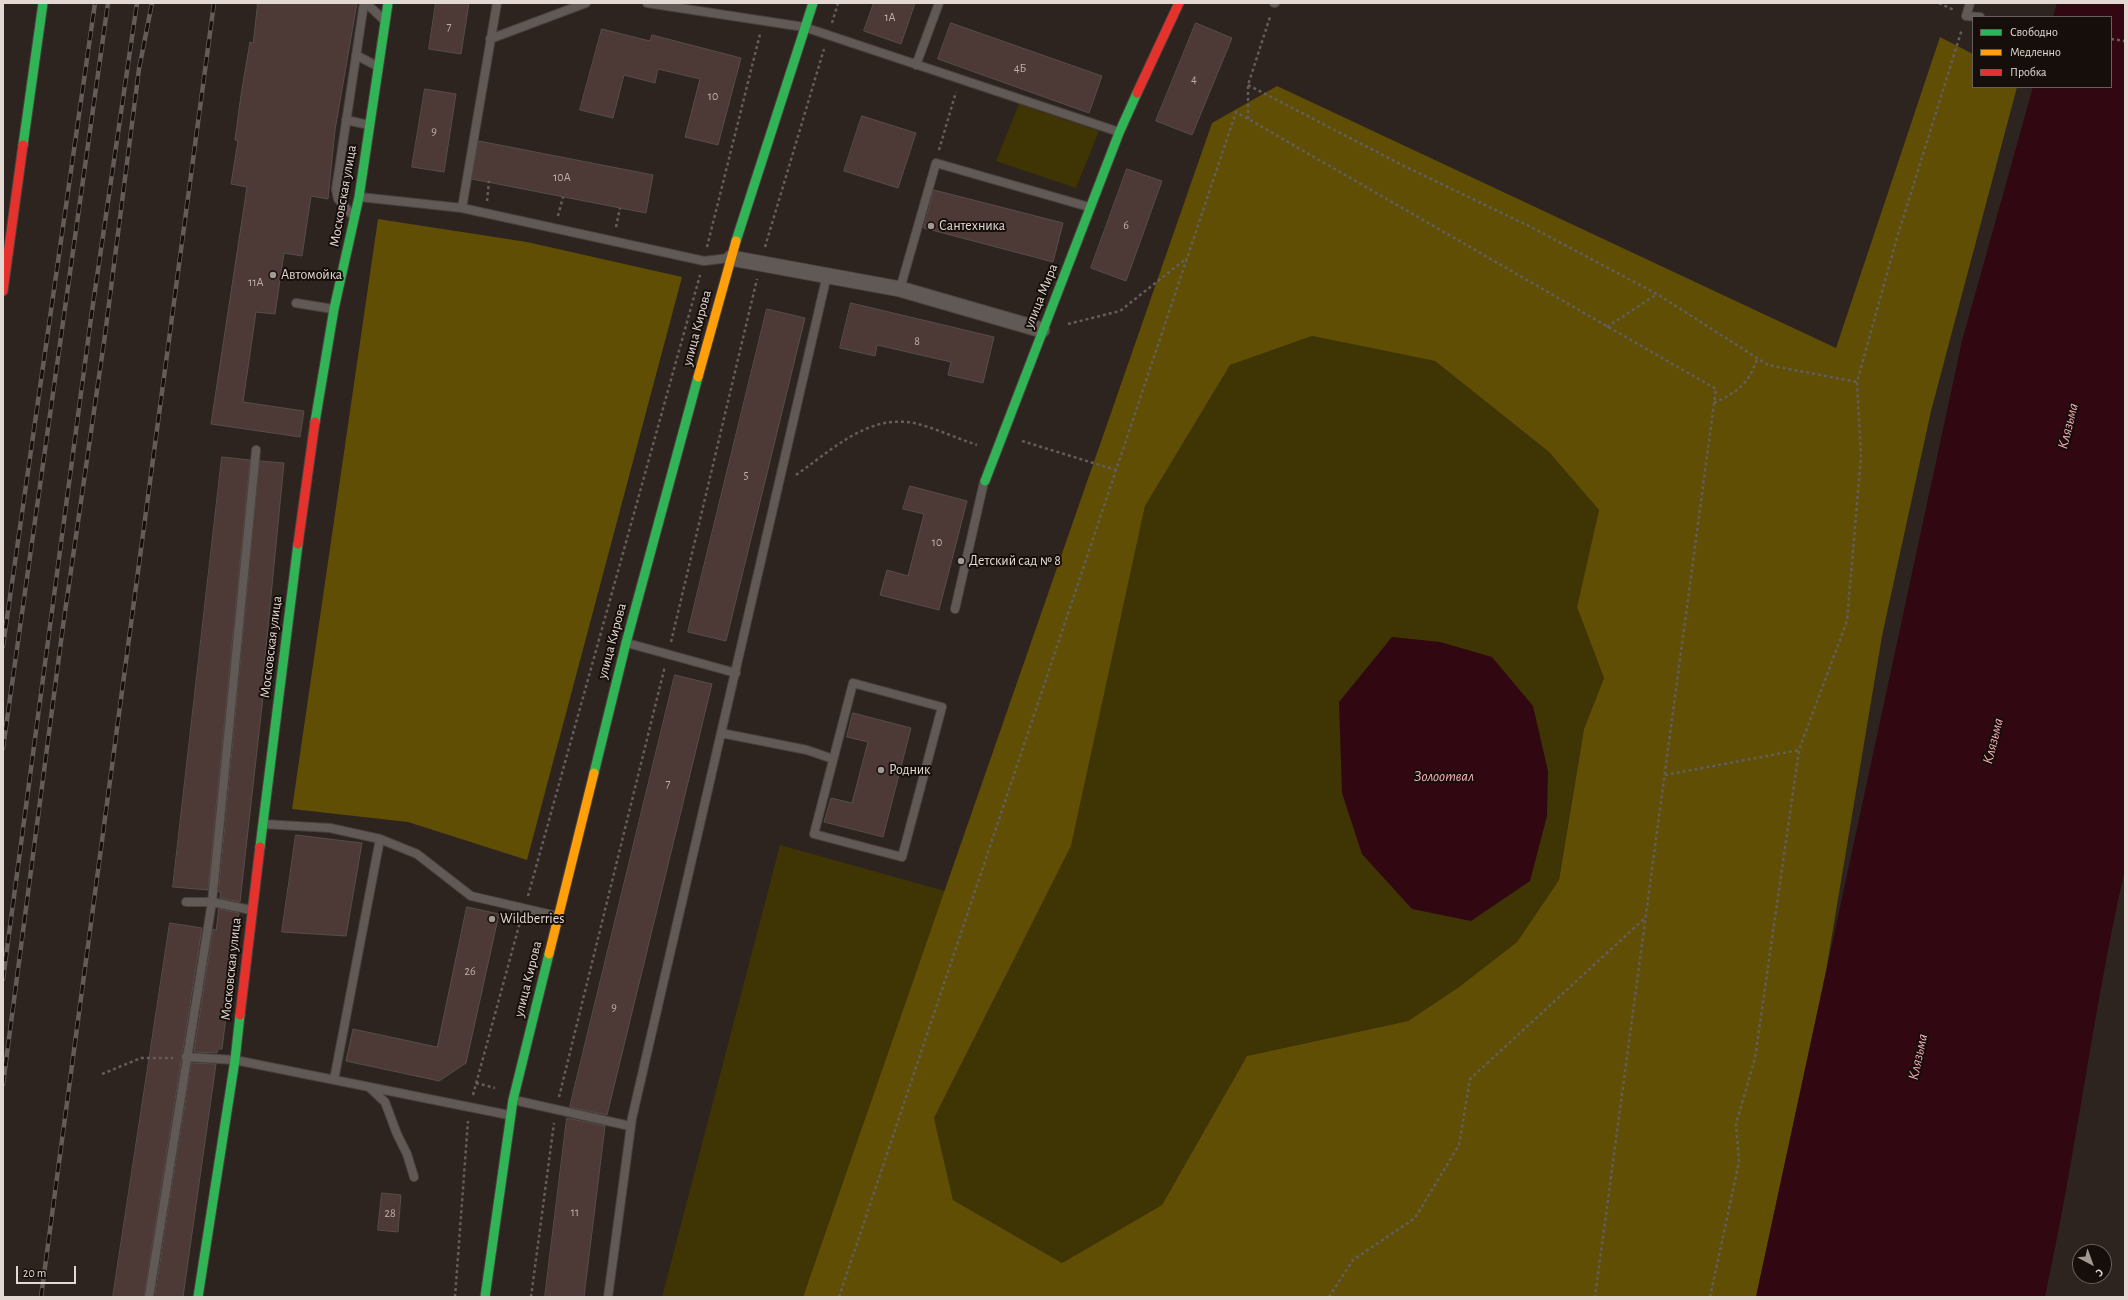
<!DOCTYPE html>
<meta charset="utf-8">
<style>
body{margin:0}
#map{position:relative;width:2128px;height:1300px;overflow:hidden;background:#2d2420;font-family:"Alegreya Sans",sans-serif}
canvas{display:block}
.frame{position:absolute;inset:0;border:4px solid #e3d8d2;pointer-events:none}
.legend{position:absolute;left:1972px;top:16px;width:140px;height:72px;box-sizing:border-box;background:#150e0a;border:1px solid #675f5a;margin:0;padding:5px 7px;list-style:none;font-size:12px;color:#e3d8d2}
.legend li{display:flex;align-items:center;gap:8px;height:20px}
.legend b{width:20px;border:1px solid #675f5a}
.north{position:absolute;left:2072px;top:1244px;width:40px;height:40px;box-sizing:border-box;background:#150e0a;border:1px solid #675f5a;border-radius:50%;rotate:139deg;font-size:11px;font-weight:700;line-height:16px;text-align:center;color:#e3d8d2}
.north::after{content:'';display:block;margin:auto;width:14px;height:18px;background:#a39994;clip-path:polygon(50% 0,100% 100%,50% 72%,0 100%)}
.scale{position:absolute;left:16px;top:1266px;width:60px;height:18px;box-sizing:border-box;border:2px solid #e3d8d2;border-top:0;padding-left:5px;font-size:12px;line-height:14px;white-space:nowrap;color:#e3d8d2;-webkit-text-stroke:3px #150e0a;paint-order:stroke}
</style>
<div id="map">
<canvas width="2128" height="1300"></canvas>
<div class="frame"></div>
<ul class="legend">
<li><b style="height:5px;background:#30b455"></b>Свободно</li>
<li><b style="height:5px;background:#ff9f0a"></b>Медленно</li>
<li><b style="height:5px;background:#e5322d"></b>Пробка</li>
</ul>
<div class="north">С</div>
<div class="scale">20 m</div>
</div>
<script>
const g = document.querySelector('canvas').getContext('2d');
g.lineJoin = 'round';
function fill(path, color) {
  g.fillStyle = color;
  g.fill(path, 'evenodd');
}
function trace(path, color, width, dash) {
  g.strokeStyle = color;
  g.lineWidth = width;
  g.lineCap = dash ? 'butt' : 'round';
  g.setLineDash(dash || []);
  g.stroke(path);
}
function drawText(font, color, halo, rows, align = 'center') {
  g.font = font + ' "Alegreya Sans",sans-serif';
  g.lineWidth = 4;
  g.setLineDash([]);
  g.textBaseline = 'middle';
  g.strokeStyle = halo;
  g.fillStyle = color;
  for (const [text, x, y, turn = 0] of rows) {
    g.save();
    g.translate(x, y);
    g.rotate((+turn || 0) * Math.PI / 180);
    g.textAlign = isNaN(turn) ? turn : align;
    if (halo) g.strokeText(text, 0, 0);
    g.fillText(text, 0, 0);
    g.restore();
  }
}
fill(new Path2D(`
 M1019,104L1099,131L1076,188L996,161Z
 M1312,336L1435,361L1549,452L1599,510L1577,607L1604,678L1584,729L1559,880L1517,942L1459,987L1408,1021L1247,1056L1162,1205L1062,1263L953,1200L934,1118L1071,846L1145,506L1230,365Z
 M780,845L945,891L803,1297H662Z`), '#3f3404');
fill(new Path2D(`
 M1940,37L1973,54V87H2017L1931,411L1882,636L1826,971L1756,1297H803L1212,123L1277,86L1836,348ZM1312,336L1435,361L1549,452L1599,510L1577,607L1604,678L1584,729L1559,880L1517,942L1459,987L1408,1021L1247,1056L1162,1205L1062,1263L953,1200L934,1118L1071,846L1145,506L1230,365Z
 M378,219L527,242L682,277L527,860L408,822L292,809Z`), '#5f4e04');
fill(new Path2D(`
 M2057,3H2125V869C2093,1010 2076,1155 2045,1297H1756L1962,341L2033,87H2111V17H2053Z
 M1392,637L1440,642L1492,657L1533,706L1548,771L1547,816L1530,881L1471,921L1412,909L1362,854L1342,793L1339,702Z`), '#310811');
const building = new Path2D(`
 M258,3H357L335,130L328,199L311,196L302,256L284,253L275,314L256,312L243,402L304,411L300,437L211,424L247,187L231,184L238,141L235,140L241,95L250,42L253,43Z
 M436,3H469L461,54L429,49Z
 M874,3H915L901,44L864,31Z
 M951,23L1102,76L1089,113L938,59Z
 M1196,23L1232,38L1192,135L1156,121Z
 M602,29L650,41L652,35L741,58L718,145L685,137L700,79L658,69L655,83L624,75L613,118L580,110Z
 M425,89L456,94L444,172L412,167Z
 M862,116L916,133L898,188L844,171Z
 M479,141L653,175L646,213L472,179Z
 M1127,169L1162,181L1126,281L1091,268Z
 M934,190L1063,223L1053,262L924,228Z
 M851,303L994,337L983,383L948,375L951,362L877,345L875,356L840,348Z
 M767,309L805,318L726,641L688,632Z
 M222,457L250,460L208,890L173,887Z
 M260,461L284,463L263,678L265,679L240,902L220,898L221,892H219Z
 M910,486L967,501L939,610L880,595L887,570L908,576L924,514L903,509Z
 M675,675L712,684L607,1115L570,1107Z
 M853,713L911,728L883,837L824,822L831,798L852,803L868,742L847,737Z
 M296,835L362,843L346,936L282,932Z
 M467,907L499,914L466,1063L439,1081L346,1061L353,1029L437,1047Z
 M219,909L239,913L222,1049H218L217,1053L194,1052L213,929L216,930Z
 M170,923L202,928L144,1297H113Z
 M192,1063L216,1064L183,1297H155Z
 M567,1118L605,1126L584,1297H545Z
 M382,1193L401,1195L398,1232L378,1230Z`);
fill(building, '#4d3935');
trace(building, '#564e4b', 1);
const lane = new Path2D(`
 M366,3L383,19
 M647,3L804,27L1119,132
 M1274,3H1275
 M1970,3L1966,16L1980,17
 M490,39L586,3
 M356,55L377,66
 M916,65L939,3
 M346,120L369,125
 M360,197L462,208L704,261L729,258
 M462,208L497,3
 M353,216L338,199L336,189L364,3
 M900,289L936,163L1089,207
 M296,303L333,309
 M955,609L984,482
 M627,643L736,673
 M853,683L942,707L902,857L814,834Z
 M721,733L807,750L833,759
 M263,824L330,828L380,839L417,854L471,896L557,916
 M186,902H212L251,910
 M186,1057L235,1060L509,1115
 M334,1080L380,839
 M369,1087L385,1102L397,1134L407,1154L414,1177
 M514,1100L630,1126
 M149,1297L212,902L256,450
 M608,1297L632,1118L827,275`);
const street = new Path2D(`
 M731,258L900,289L1042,330`);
const fast = new Path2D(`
 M23,145L43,3
 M736,241L813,3
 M315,422L334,309L359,197L388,3
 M985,481L1119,133L1137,93
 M594,773L626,643L698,377
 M260,847L298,544
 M198,1297L235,1060L240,1015
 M485,1297L513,1100L549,954`);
const slow = new Path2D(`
 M698,377L736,241
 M549,954L594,773`);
const jam = new Path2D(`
 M1137,93L1179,3
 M3,291L23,145
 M298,544L315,422
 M240,1015L260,847`);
trace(lane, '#4a423f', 10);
trace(street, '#4a423f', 17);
trace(fast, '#4a423f', 11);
trace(slow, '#4a423f', 11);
trace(jam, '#4a423f', 11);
trace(new Path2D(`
 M1939,3L1954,10
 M832,23L838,3
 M2111,39L2125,41
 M1248,85L1402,165L1531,227L1657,294L1768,365L1857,382
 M1248,119V85L1270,17
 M939,150L956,92
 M487,201L489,181
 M558,216L563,197
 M616,227L620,208
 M707,247L760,34
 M765,247L824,49
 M1068,324L1120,311L1187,258
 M1607,327L1657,294
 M1714,403C1737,392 1749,384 1757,359
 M1022,441L1116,470
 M796,475C831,451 867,414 914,423C935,428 956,438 977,445
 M671,642L757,279
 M1665,775L1799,750
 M528,896L700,275
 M102,1074L141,1058H173
 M476,1083L495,1088
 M473,1095L520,922
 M559,1097L665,666
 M455,1297L468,1121
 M531,1297L554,1123
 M839,1297L1236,112L1716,389L1595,1297
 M1329,1297L1353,1260L1415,1218L1459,1145L1470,1079L1646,917
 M1710,1297L1739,1162L1736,1124L1755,1058L1799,750L1847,621L1861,457L1857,382L1896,241L1962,29`), '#635e5b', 2.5, [3, 3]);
trace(lane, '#605956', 8);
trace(street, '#605956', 15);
trace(fast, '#30b455', 9);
trace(slow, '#ff9f0a', 9);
trace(jam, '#e5322d', 9);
const rail = new Path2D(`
 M3,646L95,3
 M3,748L108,3
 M3,979L91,318L137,3
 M3,1084L63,626L105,335L139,69L152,3
 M41,1297L214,3`);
trace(rail, '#635c59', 4.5);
trace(rail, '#150e0a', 3, [9]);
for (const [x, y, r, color] of [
 [931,226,4,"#a39994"],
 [273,275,4,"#a39994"],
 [961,561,4,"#a39994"],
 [881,770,4,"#a39994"],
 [492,919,4,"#a39994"]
]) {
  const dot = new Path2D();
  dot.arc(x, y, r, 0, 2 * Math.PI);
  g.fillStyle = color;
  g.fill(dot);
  trace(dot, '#150e0a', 1.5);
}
drawText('12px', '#beb0ab', null, [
 ["1А",890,17],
 ["7",449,26],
 ["4Б",1020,68],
 ["4",1194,79],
 ["10",713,96],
 ["9",434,131],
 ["10А",562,177],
 ["6",1126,225],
 ["11А",256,282],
 ["8",917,341],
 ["5",746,475],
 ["10",937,542],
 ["7",668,783],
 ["26",470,971],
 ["9",614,1007],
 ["11",575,1212],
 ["28",390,1213]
]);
drawText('14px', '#e3d8d2', '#150e0a', [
 ["Московская улица",343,196,-80],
 ["улица Мира",1041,296,-68],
 ["улица Кирова",697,328,-75],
 ["улица Кирова",612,641,-75],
 ["Московская улица",271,647,-83],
 ["Московская улица",231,969,-84],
 ["улица Кирова",528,979,-76]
]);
drawText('14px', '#e3d8d2', '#150e0a', [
 ["Сантехника",939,226],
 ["Автомойка",281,275],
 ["Детский сад № 8",969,561],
 ["Родник",889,770],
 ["Wildberries",500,919]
], 'left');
drawText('italic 15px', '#faafb9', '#150e0a', [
 ["Клязьма",2068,426,-76],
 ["Клязьма",1993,741,-76],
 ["Золоотвал",1444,776],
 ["Клязьма",1918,1057,-78]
]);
</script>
